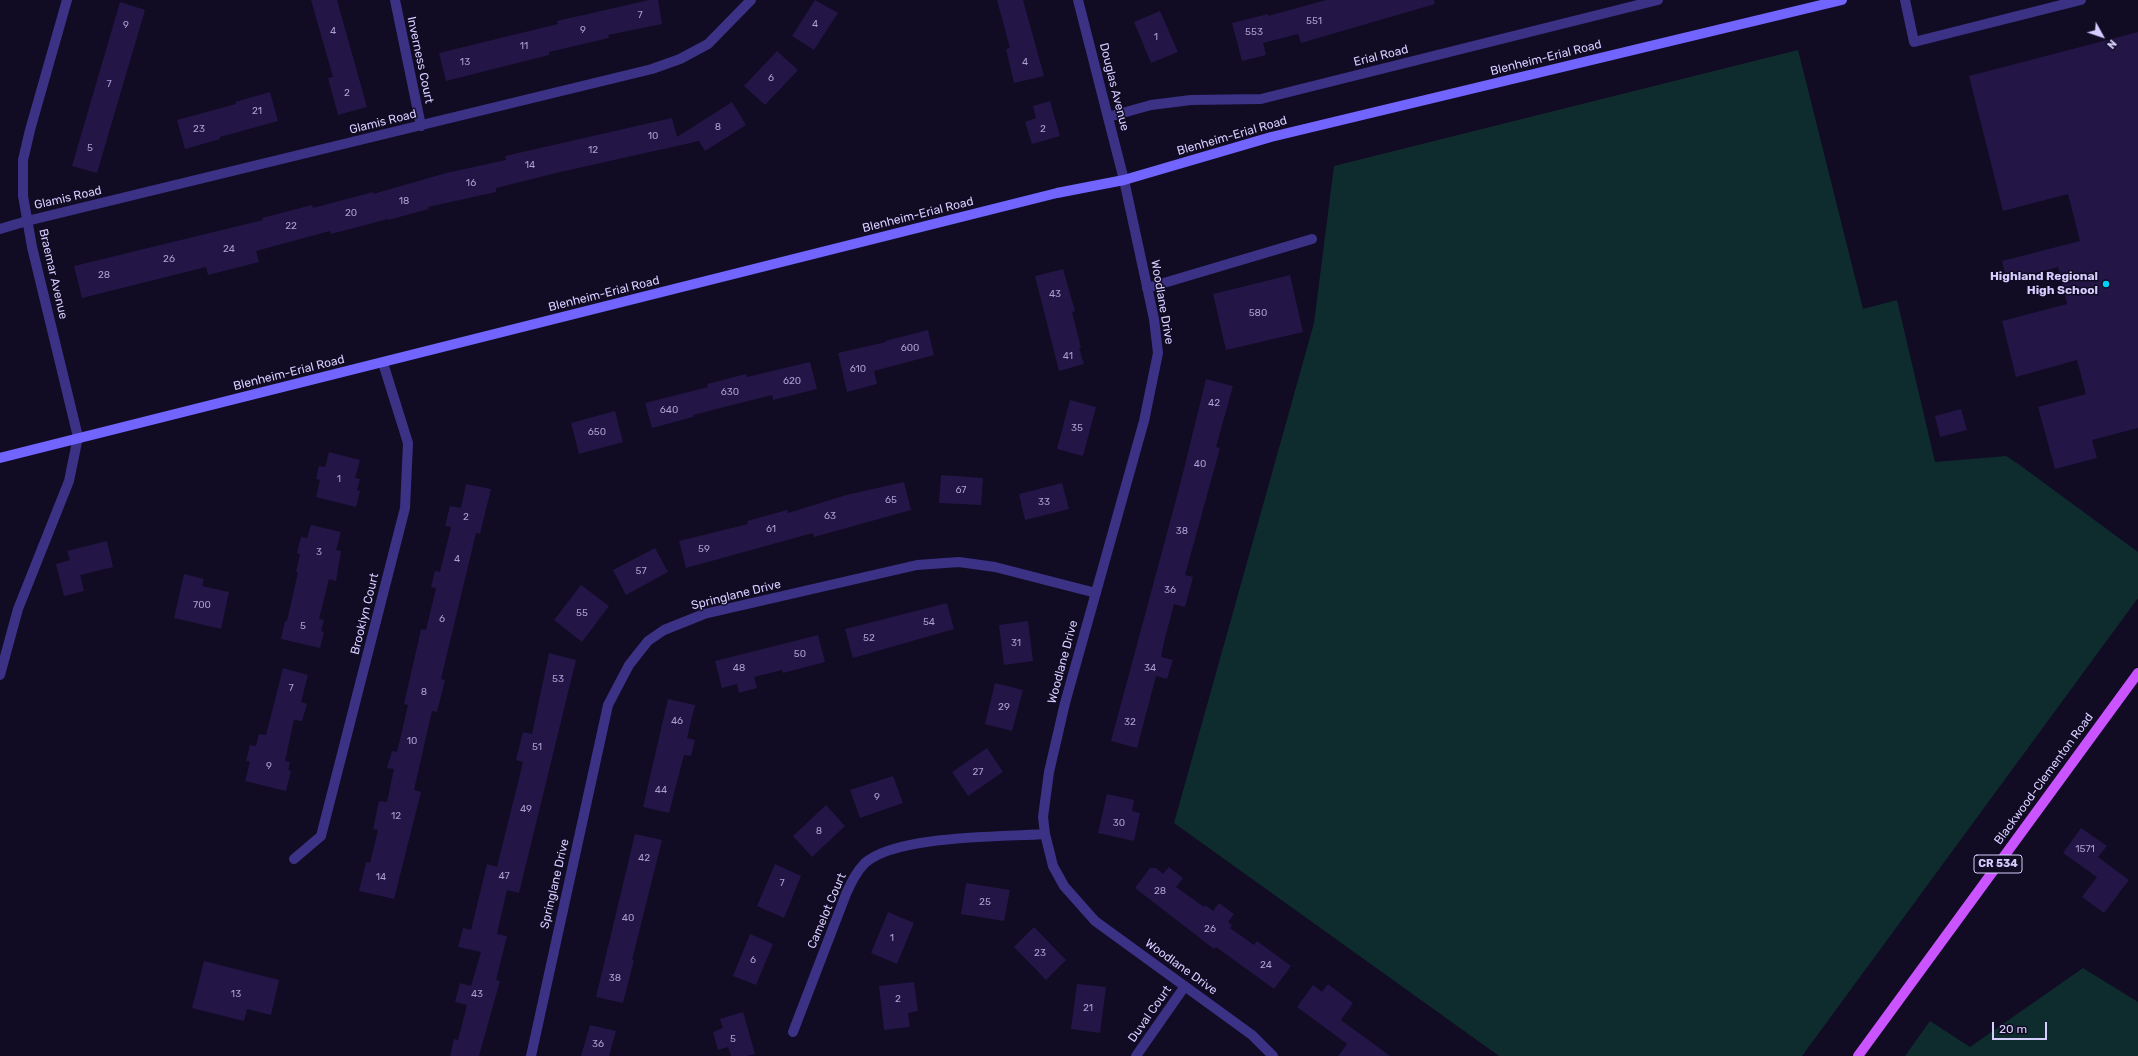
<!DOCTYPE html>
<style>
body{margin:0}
#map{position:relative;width:2138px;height:1056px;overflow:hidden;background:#110b23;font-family:Rubik,sans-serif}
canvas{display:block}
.north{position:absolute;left:2082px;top:16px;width:40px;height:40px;-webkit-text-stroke:3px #110b23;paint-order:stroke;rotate:130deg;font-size:11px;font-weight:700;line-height:16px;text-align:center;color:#d6cdff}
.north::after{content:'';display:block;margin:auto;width:14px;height:18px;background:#d6cdff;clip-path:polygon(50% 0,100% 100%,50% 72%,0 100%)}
.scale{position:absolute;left:1992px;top:1022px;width:55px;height:18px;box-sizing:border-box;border:2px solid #d6cdff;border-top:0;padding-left:5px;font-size:12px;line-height:14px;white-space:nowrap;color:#d6cdff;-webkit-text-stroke:3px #110b23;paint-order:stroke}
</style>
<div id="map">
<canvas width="2138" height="1056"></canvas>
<div class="north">N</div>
<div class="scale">20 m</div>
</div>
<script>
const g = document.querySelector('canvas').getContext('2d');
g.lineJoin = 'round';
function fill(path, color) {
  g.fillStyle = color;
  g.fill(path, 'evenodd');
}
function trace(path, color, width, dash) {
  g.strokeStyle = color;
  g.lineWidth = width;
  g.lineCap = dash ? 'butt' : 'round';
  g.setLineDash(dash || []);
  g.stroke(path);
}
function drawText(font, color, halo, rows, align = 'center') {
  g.font = font + ' Rubik,sans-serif';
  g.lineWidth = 3;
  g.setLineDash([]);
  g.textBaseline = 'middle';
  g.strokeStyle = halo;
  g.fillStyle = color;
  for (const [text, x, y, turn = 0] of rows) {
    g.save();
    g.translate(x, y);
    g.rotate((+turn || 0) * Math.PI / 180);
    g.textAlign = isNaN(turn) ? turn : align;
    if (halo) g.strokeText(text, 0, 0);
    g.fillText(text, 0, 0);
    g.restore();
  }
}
fill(new Path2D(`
 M1798,50L1863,309L1897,300L1935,462L2006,456L2017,463L2138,552V598L1802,1056H1499L1174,823L1314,323L1334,166Z
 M2083,968L2138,1002V1056H1905L1930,1021L1970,1047Z`), '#0e2c2d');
fill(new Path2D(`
 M311,0H337L367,107L338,115L328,78L333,77Z
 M649,0H658L662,24L608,35L609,38L549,52V55L446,81L439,53L558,24L557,21Z
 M815,0L838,13L814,50L792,36Z
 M997,0H1023L1044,76L1014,83L1006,49L1010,48Z
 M1326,0H1434L1435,4L1301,43L1298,34L1263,43L1266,55L1242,61L1232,23L1268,14V16Z
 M120,2L145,10L97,173L72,166Z
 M1160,11L1178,52L1151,63L1134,22Z
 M2138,32V428L2092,440L2097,458L2055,469L2038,407L2086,394L2077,360L2016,377L2002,321L2067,304L2058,267L2007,281L2002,261L2080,241L2068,194L2003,211L1969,76Z
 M777,51L798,70L765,105L744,86Z
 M270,92L278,121L220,137V139L185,149L177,120L236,104L235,102Z
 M1050,101L1060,136L1032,144L1025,122L1036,118L1033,106Z
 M732,102L746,125L705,151L699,141L556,173L496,188V192L428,207L429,209L388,220V219L331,234L330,231L256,251L259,262L208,275L206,267L82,298L74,266L263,220L262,218L312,205L313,208L373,192V194L446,173L506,160L505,156L672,118L677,137Z
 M1063,269L1075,311L1072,312L1081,348H1079L1084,364L1059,371L1035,276Z
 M1290,275L1303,332L1226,350L1213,294Z
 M928,330L934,355L874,371L877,384L847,392L838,353L886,342L885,341Z
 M810,362L817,389L773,400L772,395L693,415V417L652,428L645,403L708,387L707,384L746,374L747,377Z
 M1206,379L1233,386L1216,447L1220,448L1185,575L1193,577L1185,607L1174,604L1164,642L1161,657L1173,660L1167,679L1156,676L1137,748L1111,741L1181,481Z
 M1070,400L1096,407L1083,456L1057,449Z
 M1961,409L1967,430L1940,437L1935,416Z
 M615,411L623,442L579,454L571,423Z
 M329,452L360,460L355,478L360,479L357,490L360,491L356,507L316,497L320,480L316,479L319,466L325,467Z
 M941,475L983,478L981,505L939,503Z
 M904,482L911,510L814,537L813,533L686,568L679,541L748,524L747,521L787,510L788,513L846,495Z
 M1062,483L1069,509L1025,520L1019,494Z
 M466,484L491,489L480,534L476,533L441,679L445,680L437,712L432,711L414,790L421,792L394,899L359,891L366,862L370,863L378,830L373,829L379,801L387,802L394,769L387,768L392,751L397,752L408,705L404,704L417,647L421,629L426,630L436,588L431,587L435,571L440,572L451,527L445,526L450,506L461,508Z
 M311,525L341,532L336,550L341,551L336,581L329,579L319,619L324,620L321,631L324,632L320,648L281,639L285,621H287L298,572H296L300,554L297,553L301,537L307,538Z
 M107,541L113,567L80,575L84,591L64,596L56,564L70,560L67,551Z
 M655,548L668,572L626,595L613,570Z
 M184,574L204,579L202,586L229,592L221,629L174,618Z
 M581,585L609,606L582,642L554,620Z
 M947,603L954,629L853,658L845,629Z
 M1028,621L1033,661L1004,665L999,625Z
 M818,635L825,662L783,673L782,670L754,677L757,688L739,693L737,684L722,688L715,661Z
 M549,653L576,660L519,893L507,890L497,934L507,936L496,980L500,981L479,1056H450L454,1039L458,1040L467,1005L455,1002L460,983L471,986L481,952L458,947L463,928L471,930L487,864L497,867L523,762L516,760L523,732L532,734Z
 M283,668L308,675L301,702L307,704L302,721L294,720L285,761L290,762L288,770L291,771L286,791L245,781L250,762L246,761L250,745L256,746L259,734L266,735Z
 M995,683L1023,690L1012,731L985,724Z
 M668,699L695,705L687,738L695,740L691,756L684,755L669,813L643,807Z
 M987,748L1003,772L968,796L952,772Z
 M893,776L903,803L860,818L850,790Z
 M1107,794L1134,800L1132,811L1140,813L1134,841L1098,833Z
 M826,805L845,826L812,857L793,836Z
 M2081,828L2107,846L2098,857L2129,880L2104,913L2082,897L2097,877L2063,853Z
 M635,834L662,840L632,960H634L623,1003L596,997Z
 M775,864L801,876L784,918L757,906Z
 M1169,867L1183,878L1176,887L1204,907L1205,905L1213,911L1219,903L1234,914L1228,922L1232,925L1230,928L1254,945L1257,941L1291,966L1274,989L1216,947L1214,949L1135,888L1150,868H1156L1163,874Z
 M966,883L1010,890L1004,921L961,914Z
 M888,912L914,923L897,964L871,953Z
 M1034,927L1066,960L1046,980L1014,947Z
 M750,934L773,944L756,985L733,976Z
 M204,961L279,980L271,1015L247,1009L244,1021L192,1008Z
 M914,982L918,1011L908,1013L910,1027L884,1030L879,986Z
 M1077,984L1106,987L1100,1033L1071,1029Z
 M1328,984L1353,1003L1341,1020L1390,1056H1338L1347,1044L1297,1007L1313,985L1322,992Z
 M743,1012L755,1054L747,1056H731L728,1047L718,1050L713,1032L723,1028L720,1019Z
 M590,1025L616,1031L609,1056H581Z`), '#231646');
trace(new Path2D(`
 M1905,0L1914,42L2081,0
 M1147,288L1312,239
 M0,675L18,609L69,481L78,437`), '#3b3286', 10);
trace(new Path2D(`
 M67,0L30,130L23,160V196L32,247L78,437
 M395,0L421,126
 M1078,0L1124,180L1154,319L1158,353L1144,421L1065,703L1049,772L1043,817L1045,834L1053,866L1064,886L1095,921L1252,1035L1273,1056
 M1108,117L1151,105L1191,100L1261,99L1658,0
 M0,229L27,221L652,69L680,59L708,44L751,0
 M294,859L321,836L405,508L408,443L383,363
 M793,1032L846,894C851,883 856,872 865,863C896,835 1003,837 1045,834
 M531,1056L608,705L629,665L648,641L664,630L704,614L917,565L959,562L995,567L1096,593
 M1136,1056L1185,986`), '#3b3286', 10);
trace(new Path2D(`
 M0,458L1057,193L1124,180L1271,137L1842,0`), '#7264ff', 10);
trace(new Path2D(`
 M1858,1056L2138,673`), '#ca54ff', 10);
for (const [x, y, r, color] of [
 [2106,284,4,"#00cff8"]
]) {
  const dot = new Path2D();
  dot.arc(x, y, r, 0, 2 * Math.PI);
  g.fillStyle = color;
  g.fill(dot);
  trace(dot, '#110b23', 1.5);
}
drawText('10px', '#a99fd1', null, [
 ["7",640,15],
 ["551",1314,21],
 ["4",815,24],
 ["9",126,25],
 ["9",583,30],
 ["4",333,31],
 ["553",1254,32],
 ["1",1156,37],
 ["11",524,46],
 ["13",465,62],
 ["4",1025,62],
 ["6",771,78],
 ["7",109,84],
 ["2",347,93],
 ["21",257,111],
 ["8",718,127],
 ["23",199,129],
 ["2",1043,129],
 ["10",653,136],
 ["5",90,148],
 ["12",593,150],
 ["14",530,165],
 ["16",471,183],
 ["18",404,201],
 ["20",351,213],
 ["22",291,226],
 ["24",229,249],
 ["26",169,259],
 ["28",104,275],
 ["43",1055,294],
 ["580",1258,313],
 ["600",910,348],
 ["41",1068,356],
 ["610",858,369],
 ["620",792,381],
 ["630",730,392],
 ["42",1214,403],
 ["640",669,410],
 ["35",1077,428],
 ["650",597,432],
 ["40",1200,464],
 ["1",339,479],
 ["67",961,490],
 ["65",891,500],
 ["33",1044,502],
 ["63",830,516],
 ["2",466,517],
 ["61",771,529],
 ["38",1182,531],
 ["59",704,549],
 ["3",319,552],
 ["4",457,559],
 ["57",641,571],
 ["36",1170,590],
 ["700",202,605],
 ["55",582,613],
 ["6",442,619],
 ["54",929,622],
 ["5",303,626],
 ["52",869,638],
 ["31",1016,643],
 ["50",800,654],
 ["48",739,668],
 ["34",1150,668],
 ["53",558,679],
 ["7",291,688],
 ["8",424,692],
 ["29",1004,707],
 ["46",677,721],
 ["32",1130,722],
 ["10",412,741],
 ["51",537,747],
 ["9",269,766],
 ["27",978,772],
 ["44",661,790],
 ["9",877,797],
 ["49",526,809],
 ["12",396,816],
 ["30",1119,823],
 ["8",819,831],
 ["1571",2085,849],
 ["42",644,858],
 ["47",504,876],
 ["14",381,877],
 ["7",782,883],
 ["28",1160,891],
 ["25",985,902],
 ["40",628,918],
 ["26",1210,929],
 ["1",892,938],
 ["23",1040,953],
 ["6",753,960],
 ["24",1266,965],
 ["38",615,978],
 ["13",236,994],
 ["43",477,994],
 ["2",898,999],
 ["21",1088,1008],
 ["5",733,1039],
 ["36",598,1044]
]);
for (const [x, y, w] of [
 [1998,864,48]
]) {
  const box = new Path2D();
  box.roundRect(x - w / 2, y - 9, w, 18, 3);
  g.fillStyle = '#110b23';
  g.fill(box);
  trace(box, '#d6cdff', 1);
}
drawText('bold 11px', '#d6cdff', null, [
 ["CR 534",1998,864]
]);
drawText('12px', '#d6cdff', '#110b23', [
 ["Erial Road",1381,56,-14],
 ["Blenheim-Erial Road",1546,58,-14],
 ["Inverness Court",420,60,78],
 ["Douglas Avenue",1114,87,76],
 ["Glamis Road",383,122,-14],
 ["Blenheim-Erial Road",1232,136,-16],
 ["Glamis Road",68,198,-13],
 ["Blenheim-Erial Road",918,215,-14],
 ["Braemar Avenue",53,274,77],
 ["Blenheim-Erial Road",604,294,-14],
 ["Woodlane Drive",1162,302,80],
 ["Blenheim-Erial Road",289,373,-14],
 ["Springlane Drive",736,595,-14],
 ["Brooklyn Court",365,614,-76],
 ["Woodlane Drive",1063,662,-75],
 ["Blackwood-Clementon Road",2044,779,-54],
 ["Springlane Drive",555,884,-77],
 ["Camelot Court",827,911,-67],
 ["Woodlane Drive",1181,967,36],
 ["Duval Court",1150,1014,-55]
]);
drawText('bold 12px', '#d6cdff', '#110b23', [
 ["Highland Regional",2098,277],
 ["High School",2098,291]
], 'right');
</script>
